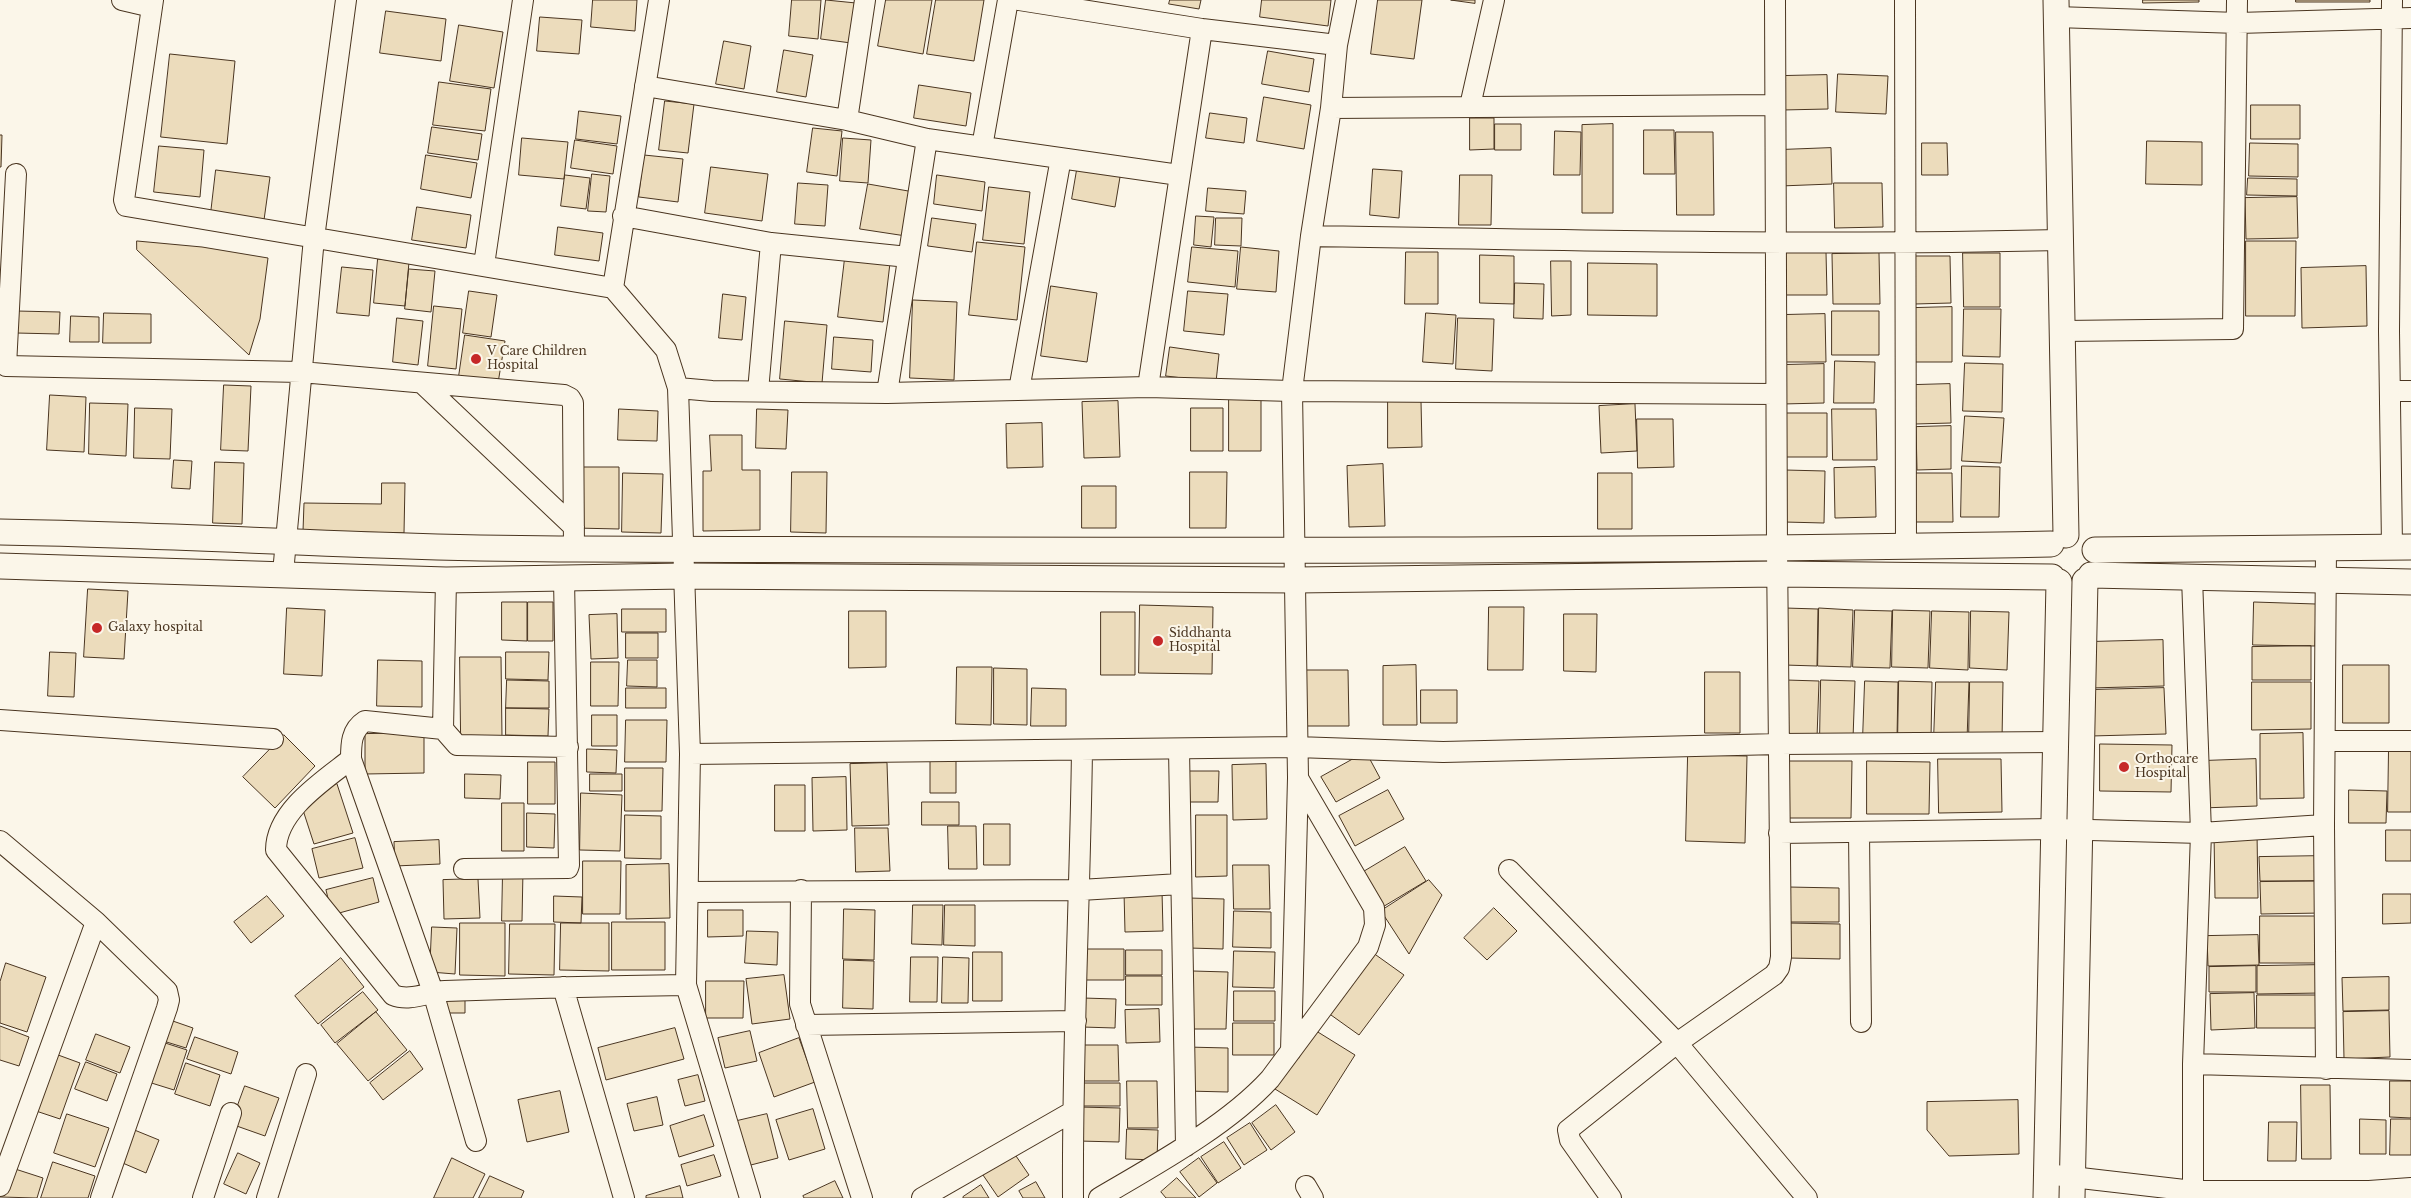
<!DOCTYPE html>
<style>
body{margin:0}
canvas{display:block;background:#fbf6e9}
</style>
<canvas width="2411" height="1198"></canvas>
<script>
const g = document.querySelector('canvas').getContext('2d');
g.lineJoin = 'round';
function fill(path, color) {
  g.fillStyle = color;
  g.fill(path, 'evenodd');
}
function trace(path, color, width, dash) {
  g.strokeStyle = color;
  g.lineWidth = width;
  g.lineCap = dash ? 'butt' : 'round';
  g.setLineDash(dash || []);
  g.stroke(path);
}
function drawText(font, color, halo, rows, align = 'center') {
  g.font = font + ' "Libre Baskerville",serif';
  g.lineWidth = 4;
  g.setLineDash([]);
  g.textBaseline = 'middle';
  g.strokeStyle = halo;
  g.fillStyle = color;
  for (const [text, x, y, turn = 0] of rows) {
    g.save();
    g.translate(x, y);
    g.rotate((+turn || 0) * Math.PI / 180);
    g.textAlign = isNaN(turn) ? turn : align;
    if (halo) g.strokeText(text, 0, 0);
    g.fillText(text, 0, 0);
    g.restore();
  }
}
const building = new Path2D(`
 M593,0H637L635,31L591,27Z
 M792,0H821L818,39L789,36Z
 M826,0L856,3L851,43L821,39Z
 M886,0H932L923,54L878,46Z
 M936,0H984L974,61L927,54Z
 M1170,0H1201L1199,9L1169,4Z
 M1262,0H1331L1328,26L1260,17Z
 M1378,0H1422L1414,59L1371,54Z
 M1451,0H1475V3Z
 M2143,0H2199V2L2143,3Z
 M2296,0H2370V2H2296Z
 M386,11L446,19L441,61L380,53Z
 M540,17L582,20L579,54L537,51Z
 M459,25L503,32L494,88L450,81Z
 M724,41L751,46L744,89L716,84Z
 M784,50L813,55L806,97L777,92Z
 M1268,51L1314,59L1309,92L1262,84Z
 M170,54L235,61L227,144L161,137Z
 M1838,74L1888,76L1886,114L1836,112Z
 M1827,75L1828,109L1782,110V76Z
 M439,82L491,89L485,131L433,125Z
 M919,85L971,93L966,126L914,118Z
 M1264,97L1311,105L1304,149L1257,141Z
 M665,101L694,104L688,153L659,150Z
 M2251,105H2300V139H2251Z
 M579,111L621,116L617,144L576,139Z
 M1210,113L1247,118L1244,143L1206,138Z
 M1470,118H1494V149L1470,150Z
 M1495,124H1521V150H1495Z
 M1613,124V213H1582V125Z
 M432,127L482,134L478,160L428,153Z
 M813,128L842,131L837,176L807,172Z
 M1644,130H1674L1675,174H1644Z
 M1555,131L1581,132L1580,175H1554Z
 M1676,132H1713L1714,215H1677Z
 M0,135H2L1,167H0Z
 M522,138L568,142L564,179L519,175Z
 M843,138L871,140L868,183L840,181Z
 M575,140L617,146L613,174L571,168Z
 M2147,141L2202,142V185L2146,184Z
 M1922,143H1947L1948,175H1922Z
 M2250,143L2298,144V177L2249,176Z
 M159,146L204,150L200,197L154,192Z
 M1831,148L1832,184L1780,186L1779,150Z
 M426,155L477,163L471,198L421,189Z
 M644,155L683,159L678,202L639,197Z
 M1078,164L1121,171L1115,207L1072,199Z
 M711,167L768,174L762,221L705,213Z
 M1373,169L1402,171L1399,218L1370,215Z
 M216,170L270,177L264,220L211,213Z
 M592,174L610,176L606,212L588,211Z
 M565,175L590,178L586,209L561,206Z
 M937,175L985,182L982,211L934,204Z
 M1460,175H1492L1491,225H1459Z
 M2248,178L2297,179V196L2247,195Z
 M798,183L828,185L825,226L795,224Z
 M1834,183H1882L1883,227L1835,228Z
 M868,184L914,192L906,236L860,229Z
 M989,187L1030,192L1024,244L983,240Z
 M1208,188L1246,191L1244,214L1206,211Z
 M2297,197L2298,238L2246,239L2245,198Z
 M417,207L471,215L466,248L412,240Z
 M1196,216L1214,217L1211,247L1194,245Z
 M932,218L976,224L972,252L928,246Z
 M1216,218H1242L1241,246L1215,245Z
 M558,227L603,233L599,261L555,255Z
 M137,241L202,247L268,258L260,319L249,355L137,250Z
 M2246,241H2296L2295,316H2246Z
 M977,242L1025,247L1017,320L969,315Z
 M1192,247L1238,251L1235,287L1188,282Z
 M1241,247L1279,251L1276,292L1237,289Z
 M1406,252H1438V304H1405Z
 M1783,252H1826L1827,295H1784Z
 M1879,253L1880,304H1833L1832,254Z
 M1963,253H2000V307H1964Z
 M1480,255L1514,256V304L1480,303Z
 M1914,256H1950L1951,303L1915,304Z
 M845,258L890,263L883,322L838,317Z
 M378,259L409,262L405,306L374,303Z
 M1551,261H1571V315L1552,316Z
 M1588,263L1657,264V316L1588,315Z
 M2366,266L2367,326L2302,328L2301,268Z
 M342,267L373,270L369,316L337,313Z
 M409,269L435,271L431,312L405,309Z
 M1515,283L1544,284L1543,319L1514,318Z
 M1051,286L1097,293L1087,362L1041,356Z
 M469,291L497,295L491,337L463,333Z
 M1188,291L1228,294L1224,335L1184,331Z
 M723,294L746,297L742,340L719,338Z
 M913,300L957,302L954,380L910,378Z
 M434,306L462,309L456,369L428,366Z
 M1952,307V362H1914V308Z
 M1964,309H2001L2000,357L1963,356Z
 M17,311L60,312L59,334L16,333Z
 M1832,311H1879V355H1832Z
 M104,313L151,314V343H103Z
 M1426,313L1456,315L1453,364L1423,362Z
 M1825,314L1826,362H1783L1782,315Z
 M71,316L99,317V342H70Z
 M397,318L423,321L418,365L393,362Z
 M1458,318L1494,319L1492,371L1456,369Z
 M785,321L827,325L822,383L780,379Z
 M465,335L505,341L497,389L458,383Z
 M834,337L873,340L871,372L832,369Z
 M1170,347L1219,354L1216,382L1166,376Z
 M1835,361L1875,362L1874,403H1834Z
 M1965,363L2003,364L2002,412L1963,411Z
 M1824,364V403L1782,404V365Z
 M1950,384L1951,423L1915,424L1914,385Z
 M224,385L251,386L248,451L221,450Z
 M50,395L86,397L84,452L47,450Z
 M1229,399H1261V451H1229Z
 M1118,401L1120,457L1084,458L1082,402Z
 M1388,401H1421L1422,447L1388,448Z
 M90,403L128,404L126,456L89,454Z
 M1635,404L1637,451L1601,453L1599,406Z
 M135,408L172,409L170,459L134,458Z
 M1191,408H1223V451H1191Z
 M619,409L658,411L657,441L618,440Z
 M757,409L788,410L786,449L756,448Z
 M1832,409H1876L1877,460H1833Z
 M1785,413H1827V457H1785Z
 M1965,416L2004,418L2001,463L1962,461Z
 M1637,419H1673L1674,467L1638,468Z
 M1042,423L1043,467L1007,468L1006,424Z
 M1951,426V469L1917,470L1916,427Z
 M710,435H742V470H760V530L703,531V471H711Z
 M174,460L192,461L190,489L172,488Z
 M215,462L244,463L242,524L213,523Z
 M1383,464L1385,526L1349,527L1347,466Z
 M1962,466L2000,467L1999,517H1961Z
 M576,467H619V529L575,528Z
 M1875,467L1876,517L1835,518L1834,468Z
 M1785,470L1825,471L1824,523L1784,522Z
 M792,472H827L826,533L791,532Z
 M1190,472H1227L1226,528H1190Z
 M623,473L663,474L661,533L622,532Z
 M1598,473H1632V529H1598Z
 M1915,473H1952L1953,522H1916Z
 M382,483H405L404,533L303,531L304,503L381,504Z
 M1082,486H1116V528H1082Z
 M88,589L128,591L124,659L84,657Z
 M502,602H527V641L502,640Z
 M528,602H553V641H528Z
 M2254,602L2316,604L2315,646L2253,645Z
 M1140,605L1213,607L1212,674L1139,673Z
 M1489,607H1524L1523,670H1488Z
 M287,608L325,610L322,676L284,674Z
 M1785,608L1818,609L1817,666L1784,665Z
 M1819,608L1853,610L1851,667L1818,666Z
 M622,609H666V632H622Z
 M1855,610L1892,611L1890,668L1853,667Z
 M1893,610L1930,611L1928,668L1892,667Z
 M849,611H886V667L849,668Z
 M1932,611L1969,612L1968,670L1930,668Z
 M1971,611L2009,612L2007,670L1970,668Z
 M1101,612H1135V675H1101Z
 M617,614L618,658L591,659L589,615Z
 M1564,614H1597L1596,672L1564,671Z
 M626,633H658V658H626Z
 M2163,640L2164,686L2090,688L2088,642Z
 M2311,646V680H2252V647Z
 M50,652L76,653L74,697L48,696Z
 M506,652H549L548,680L506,679Z
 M460,657H501L502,737H461Z
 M378,660L422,661V707L377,706Z
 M628,660H657V687L627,686Z
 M591,662H619L618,706H591Z
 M1416,665L1417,725H1383V666Z
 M2343,665H2389V723H2343Z
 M957,667H992L991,725L956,724Z
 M994,668L1027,669V725L994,724Z
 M1304,670H1348L1349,726H1304Z
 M1705,672H1740V733H1705Z
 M507,680L549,681V708H506Z
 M1786,680L1819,681L1817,738L1784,737Z
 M1821,680L1855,681L1853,739L1820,737Z
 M1865,681L1898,682L1897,739L1863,738Z
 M1899,681L1932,682L1931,739L1898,738Z
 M1936,682H1969L1967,740L1934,739Z
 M1970,682H2003L2002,740L1969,739Z
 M2252,682H2311V729L2252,730Z
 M626,688H666V708H626Z
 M1032,688L1066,689V726H1031Z
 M2164,688L2166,734L2091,736L2090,690Z
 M1421,690H1457V723H1421Z
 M506,708L549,709L548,736L506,735Z
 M592,715H617V746H592Z
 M626,720H667L666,762H625Z
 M424,733V773L365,774V734Z
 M2303,733L2304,798L2260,799V734Z
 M284,735L315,766L275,808L243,777Z
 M2100,744L2172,745L2171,792L2100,791Z
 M2389,745H2411V812H2388Z
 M587,749L617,750L616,773L587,772Z
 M1366,752L1380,778L1336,802L1321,777Z
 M1688,755L1747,756L1745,843L1686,841Z
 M1938,759H2001L2002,812L1939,813Z
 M2256,759L2257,806L2202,808V761Z
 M956,760V793H930V761Z
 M1787,761H1852L1851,818H1786Z
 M1867,761L1930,762L1929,814H1867Z
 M528,762H555V804H528Z
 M887,763L889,825L852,826L850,764Z
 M1266,764L1267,819L1233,820L1232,765Z
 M625,768H663L662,811H625Z
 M1185,771H1219L1218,802H1184Z
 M465,774L501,775L500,799L465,798Z
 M590,774H622V791H590Z
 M846,777L847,830L813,831L812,778Z
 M337,784L353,833L314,844L301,804L326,787Z
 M775,785H805V831H775Z
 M1388,790L1404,819L1355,846L1339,816Z
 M2349,790L2387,791L2386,823H2349Z
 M581,793L622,795L620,851L580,850Z
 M922,802H959V825H922Z
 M502,803H524V851H502Z
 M527,813L555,814L554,848L527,847Z
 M625,815L661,816V859L625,858Z
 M1196,815H1227V876L1196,877Z
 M984,824H1010V865H984Z
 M948,826H976L977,869H949Z
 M855,828H888L890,871L856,872Z
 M2386,830H2411V861H2386Z
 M2257,832L2258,898H2215L2214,833Z
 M355,838L363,868L319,878L312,849Z
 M439,840L440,864L395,866L394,842Z
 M1405,847L1426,881L1381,908L1360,874Z
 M2322,856L2323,881H2260L2259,857Z
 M583,861H621L620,914H583Z
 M669,864L670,918L626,919V865Z
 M1233,865H1269L1270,909H1234Z
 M503,870H523L522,921H502Z
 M373,878L379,902L332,915L326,890Z
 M478,879L480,918L444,919L443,880Z
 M1429,880L1442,895L1409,954L1381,911Z
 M2322,881V913L2261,914L2260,882Z
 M1788,887L1839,888V922H1787Z
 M1162,891L1163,931L1125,932L1124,892Z
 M2383,894H2411V923L2383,924Z
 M267,896L284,916L251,943L234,922Z
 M554,896L582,897L581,923L554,922Z
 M1189,898L1224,899L1223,949L1189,948Z
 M913,905H943L942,945L912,944Z
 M945,905H975V946L944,945Z
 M1494,908L1517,931L1487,960L1464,938Z
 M844,909L875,910L874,960L843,959Z
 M708,910H743V936L708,937Z
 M1234,911L1271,912V948L1233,947Z
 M2260,916H2318V963H2260Z
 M612,922H665V970H612Z
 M460,923H505V976L460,975Z
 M561,923H609V971L560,970Z
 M1788,923L1840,924V959L1788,958Z
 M510,924H555L554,975L509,974Z
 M432,927L457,928L455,974L430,972Z
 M747,931L778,932L777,965L745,963Z
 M2258,935L2259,965L2208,966L2207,936Z
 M1083,949H1124V980H1083Z
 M1126,950H1162V975H1126Z
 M1369,950L1404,975L1359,1035L1324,1010Z
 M1234,951L1275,952L1274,988L1233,987Z
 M973,952H1002V1001H973Z
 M911,957H938L937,1002H910Z
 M943,957L969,958L968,1003H942Z
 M341,958L364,987L318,1024L295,996Z
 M844,960L874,961L873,1009L843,1008Z
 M6,963L46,977L27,1032L0,1023V982Z
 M2321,965V993L2257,994V966Z
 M2256,966V992H2209V967Z
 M1193,971L1228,972L1226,1029H1192Z
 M784,975L790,1019L752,1024L746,979Z
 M1126,976H1162V1005H1126Z
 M2389,977V1010L2343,1011L2342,978Z
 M706,981H744L743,1018H706Z
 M1234,991H1275V1021H1234Z
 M363,992L378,1010L335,1043L321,1025Z
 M2254,993L2255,1028L2211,1030L2210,994Z
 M2257,995H2317V1028H2257Z
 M445,996H465V1013H445Z
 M1083,998L1116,999L1115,1028L1082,1027Z
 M1159,1009L1160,1042L1126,1043L1125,1010Z
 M2389,1011L2390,1057L2344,1059L2343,1012Z
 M376,1012L407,1050L368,1081L337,1044Z
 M167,1019L193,1028L186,1048L160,1040Z
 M1233,1023H1274V1055H1233Z
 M0,1026L29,1037L19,1066L0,1060Z
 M675,1028L684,1059L606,1080L598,1048Z
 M1313,1029L1355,1055L1317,1115L1275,1089Z
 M750,1031L757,1061L725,1068L718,1038Z
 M96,1034L130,1047L120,1073L86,1060Z
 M195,1037L238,1052L231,1074L187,1059Z
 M799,1038L815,1082L774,1097L759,1053Z
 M159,1041L187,1050L174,1090L145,1081Z
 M1082,1045H1118L1119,1081H1083Z
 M1186,1047L1228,1048V1092L1186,1091Z
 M410,1051L423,1069L383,1100L370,1083Z
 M50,1052L80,1063L60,1119L30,1109Z
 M86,1062L117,1074L107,1101L75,1089Z
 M186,1063L220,1075L210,1106L175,1094Z
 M698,1075L705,1101L685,1106L678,1080Z
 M1127,1081H1157L1158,1128H1128Z
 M2390,1081H2411V1118L2390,1117Z
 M1081,1083H1120V1106H1081Z
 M2301,1085H2330L2331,1159H2302Z
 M245,1086L279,1098L265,1136L231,1124Z
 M560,1091L569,1132L527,1142L518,1100Z
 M657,1097L663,1125L634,1131L627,1104Z
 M2018,1100L2019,1154L1949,1156L1927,1130V1102Z
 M1276,1105L1295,1132L1271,1150L1252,1123Z
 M1079,1107L1120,1108L1119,1142L1078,1141Z
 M813,1109L825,1149L789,1160L776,1120Z
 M67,1114L109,1128L95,1167L54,1153Z
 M767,1114L778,1158L747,1166L737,1121Z
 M704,1115L714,1146L679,1157L670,1126Z
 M2360,1119L2386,1120V1154H2360Z
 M2391,1119H2411V1155H2390Z
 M2269,1122H2297L2296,1161H2268Z
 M1250,1123L1267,1150L1244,1165L1227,1138Z
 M132,1129L159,1140L146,1173L118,1161Z
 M1127,1129L1158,1130L1157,1160L1126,1159Z
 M1224,1142L1241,1168L1218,1183L1201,1157Z
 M238,1153L260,1163L246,1194L224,1184Z
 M1014,1153L1029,1175L998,1197L983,1175Z
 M714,1155L721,1176L687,1186L681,1165Z
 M452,1158L485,1174L473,1198H434Z
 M1199,1158L1217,1183L1199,1197L1180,1172Z
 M53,1162L95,1176L88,1198H41Z
 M9,1167L43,1178L37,1198L0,1197Z
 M490,1176L524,1191L521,1198H479Z
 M1177,1178L1196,1198H1166L1161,1192Z
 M835,1181L843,1198H804L803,1196Z
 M1036,1182L1045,1198H1023L1019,1191Z
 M981,1185L989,1198H963V1197Z
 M680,1186L683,1198H646V1196Z`);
fill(building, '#ecdcbc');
trace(building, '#4a3520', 1);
const minor = new Path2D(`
 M122,0L152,7
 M153,0L124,200L126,206L613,288
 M659,0L613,288L666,350L678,388L690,754L686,985L750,1198
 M1019,0L1202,29L1337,45
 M1905,0L1906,547
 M2056,17L2238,23L2411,18
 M645,86L847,120L927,139L1179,175
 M1470,106L1494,0
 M1331,108L1775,105
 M847,120L865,0
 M982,147L1008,0
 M16,174L6,366L301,372L564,395L570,398L573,403L574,550
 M623,216L771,243L908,257
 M1311,236C1561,240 1811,246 2061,240
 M484,265L523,0
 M2063,331L2233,329L2237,0
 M422,383L574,527
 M1148,387L1202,29
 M678,388L712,391L887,393L1148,387L1292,391L1776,394
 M1019,390L1061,158
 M758,391L771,243
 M2390,391H2411
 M887,393L927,139
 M2392,547L2389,331L2392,0
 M2326,548L2324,825L2326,1069
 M283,573L314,238L346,0
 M2192,577L2201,833L2193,1064V1198
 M446,580L443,729L457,745L568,747
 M0,720L273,739
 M443,729L365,721C351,730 351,744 351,759L433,992L476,1141
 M2325,741H2411
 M1179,749L1186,1146
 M690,754L1296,747L1443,752L1779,744L2056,742
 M351,759C323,781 276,811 276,850L393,995C410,1002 428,992 445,991C526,988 605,986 686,985
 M1859,832L1861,1022
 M1779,833L2053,829L2201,833L2324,825
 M0,841L96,922L167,991L169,1000L167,1008L101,1198
 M464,869L568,868L569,865L564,578
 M1509,870L1677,1043L1807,1198
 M801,890L800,1004L862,1198
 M689,892L1080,890L1180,884
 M563,987L624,1198
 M806,1025L1076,1021
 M1291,1051L1298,778L1292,391L1311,236L1331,108L1337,45L1346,0
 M2193,1064L2411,1070
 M2046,1174L2193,1191H2369L2411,1188
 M0,1186L96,922
 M1306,1186L1313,1198
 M203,1198L231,1113
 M267,1198L306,1074
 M922,1198L1072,1112
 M1073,1198C1072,1049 1080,899 1082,750
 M1099,1198C1155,1165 1227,1126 1270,1079L1368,947L1375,925L1374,908L1298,778
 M1611,1198L1570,1140L1568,1130L1677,1043L1774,975L1779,968L1781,957L1777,549L1775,0`);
const tertiary = new Path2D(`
 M2056,0L2066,535
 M0,532C192,535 384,549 577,549C1068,550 1559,553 2051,544
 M2095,550L2411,547
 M0,566L446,580L684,576L1296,580L1778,574L2052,577
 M2091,575L2411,582
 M2046,1198L2059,582
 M2072,1198L2085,581`);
trace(minor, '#4a3520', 22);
trace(tertiary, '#4a3520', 27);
trace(minor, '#fbf6e9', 20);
trace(tertiary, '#fbf6e9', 25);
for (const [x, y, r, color] of [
 [476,359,6,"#c62828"],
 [97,628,6,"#c62828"],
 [1158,641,6,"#c62828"],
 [2124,767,6,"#c62828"]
]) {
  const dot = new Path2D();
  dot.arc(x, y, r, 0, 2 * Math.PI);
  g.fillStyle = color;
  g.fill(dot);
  trace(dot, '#fbf6e9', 2);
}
drawText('12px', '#4a3520', '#fbf6e9', [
 ["V Care Children",487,352],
 ["Hospital",487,366],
 ["Galaxy hospital",108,628],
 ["Siddhanta",1169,634],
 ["Hospital",1169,648],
 ["Orthocare",2135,760],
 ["Hospital",2135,774]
], 'left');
</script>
